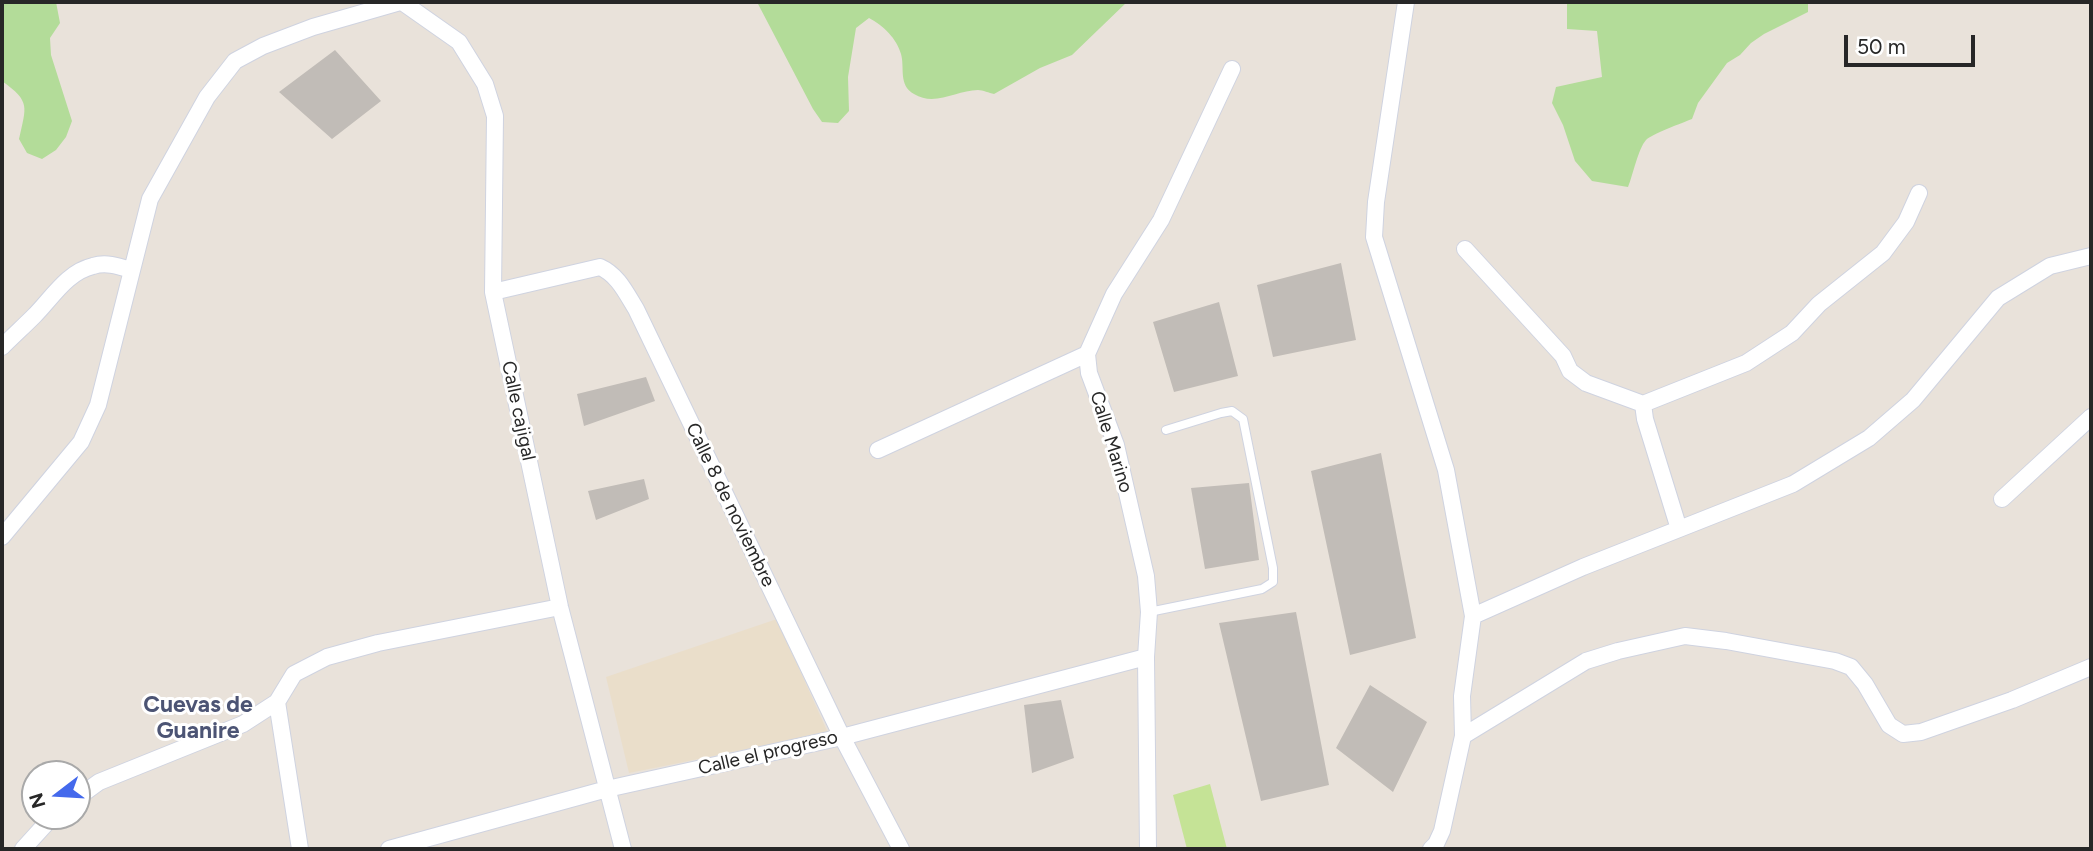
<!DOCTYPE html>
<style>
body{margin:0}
#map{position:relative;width:2093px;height:851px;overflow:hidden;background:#e9e2da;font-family:Figtree,sans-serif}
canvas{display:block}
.frame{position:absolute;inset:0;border:4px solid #272727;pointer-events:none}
.north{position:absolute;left:21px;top:760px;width:70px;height:70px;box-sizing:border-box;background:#fff;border:2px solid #a9a9a9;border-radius:50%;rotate:253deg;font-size:19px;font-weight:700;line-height:28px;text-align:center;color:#272727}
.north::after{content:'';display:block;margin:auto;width:24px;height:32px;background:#4469ec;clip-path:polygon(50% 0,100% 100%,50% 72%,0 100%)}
.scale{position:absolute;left:1844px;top:35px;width:131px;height:32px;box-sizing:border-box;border:4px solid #272727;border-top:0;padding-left:9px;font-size:21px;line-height:24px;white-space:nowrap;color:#272727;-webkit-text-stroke:5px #fff;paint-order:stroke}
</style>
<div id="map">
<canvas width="2093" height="851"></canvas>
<div class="frame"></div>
<div class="north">N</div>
<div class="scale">50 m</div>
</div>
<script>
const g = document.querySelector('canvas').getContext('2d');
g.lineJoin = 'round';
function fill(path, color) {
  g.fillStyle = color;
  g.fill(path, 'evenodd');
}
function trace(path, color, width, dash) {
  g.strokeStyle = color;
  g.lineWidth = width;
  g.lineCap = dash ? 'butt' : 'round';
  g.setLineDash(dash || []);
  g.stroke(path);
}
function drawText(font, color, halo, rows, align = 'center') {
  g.font = font + ' Figtree,sans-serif';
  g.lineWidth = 6;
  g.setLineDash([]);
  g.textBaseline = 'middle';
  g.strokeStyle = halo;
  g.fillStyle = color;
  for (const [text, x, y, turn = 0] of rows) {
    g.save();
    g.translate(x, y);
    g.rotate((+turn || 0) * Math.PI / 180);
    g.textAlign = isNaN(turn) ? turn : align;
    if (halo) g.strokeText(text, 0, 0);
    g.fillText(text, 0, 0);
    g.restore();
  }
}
fill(new Path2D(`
 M777,619L828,733L629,773L606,677Z`), '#eadeca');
fill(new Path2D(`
 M2,2H56L60,23L50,38L51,55L72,121L66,137L56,150L42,159L27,153L19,139C26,106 31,102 2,81Z
 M757,2H1127L1072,55L1040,68L994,94C989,93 983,90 978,90C957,90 935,107 914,94C898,85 905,68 901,54C897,39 883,25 869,18L856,28L848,77L849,111L838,123L822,122L813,109Z
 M1567,2H1808V12L1764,34L1751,43L1740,55L1727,63L1698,103L1692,119C1682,123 1652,134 1646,140C1638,149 1633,175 1628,187L1592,181L1575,161L1563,125L1552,103L1556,87L1602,77L1597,31L1567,29Z`), '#b3dc99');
fill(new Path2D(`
 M1210,784L1227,849H1187L1173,795Z`), '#c5e396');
fill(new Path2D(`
 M335,50L381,101L332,139L279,92Z
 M1341,263L1356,340L1273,357L1257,285Z
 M1219,302L1238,376L1174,392L1153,322Z
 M646,377L655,401L584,426L577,394Z
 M1381,453L1416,638L1350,655L1311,471Z
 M644,479L649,499L596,520L588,491Z
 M1249,483L1259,560L1205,569L1191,488Z
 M1296,612L1329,785L1261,801L1219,623Z
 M1370,685L1427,722L1393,792L1336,748Z
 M1061,700L1074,758L1032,773L1024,705Z`), '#c1bcb7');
const lane = new Path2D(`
 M1149,612L1262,589L1273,582V568L1243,419L1232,411L1221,413L1166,430`);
const street = new Path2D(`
 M402,2L459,42L485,84L495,116L493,292L560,607L623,849
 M1406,2L1376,202L1374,237L1446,470L1473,616L1462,696L1463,736L1442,831L1436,844L1431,849
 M1465,249L1563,356L1570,371L1586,383L1643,404
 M493,292L600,267C618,275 626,293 636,309L842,737L901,849
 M2,347C13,336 24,326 34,316C52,298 67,272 93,266C106,262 118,266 131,270
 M878,450L1087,354
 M2002,499L2091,417
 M1679,529L1645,419L1643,404L1746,363L1792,333L1819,304L1883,253L1906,222L1919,193
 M2,537L81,442L98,405L150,199L207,97L235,61L263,46L313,27L400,2
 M1473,616L1583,567L1793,484L1869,438L1913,400L1998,298L2050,266L2091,256
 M277,702L300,849
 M1463,736L1586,661L1618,651L1685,636L1726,641L1835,661L1851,667L1865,684L1889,725L1903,734L1921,732L2012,700L2091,667
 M77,798L99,782L243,724L277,702L294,674L327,657L378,643L560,607
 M23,849L53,816
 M389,849L607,789L842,737L1146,657
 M1148,849L1146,657L1149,612L1146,576L1116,445L1089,373L1087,354L1114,294L1161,220L1232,69`);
trace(lane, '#cfd3e0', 10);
trace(street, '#cfd3e0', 18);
trace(lane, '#fff', 8);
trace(street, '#fff', 16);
drawText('19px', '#272727', '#fff', [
 ["Calle cajigal",518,411,78],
 ["Calle Marino",1111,442,73],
 ["Calle 8 de noviembre",730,505,64],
 ["Calle el progreso",768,753,-13]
]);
drawText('bold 23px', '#4c5474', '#fff', [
 ["Cuevas de",198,705],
 ["Guanire",198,731]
]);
</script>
